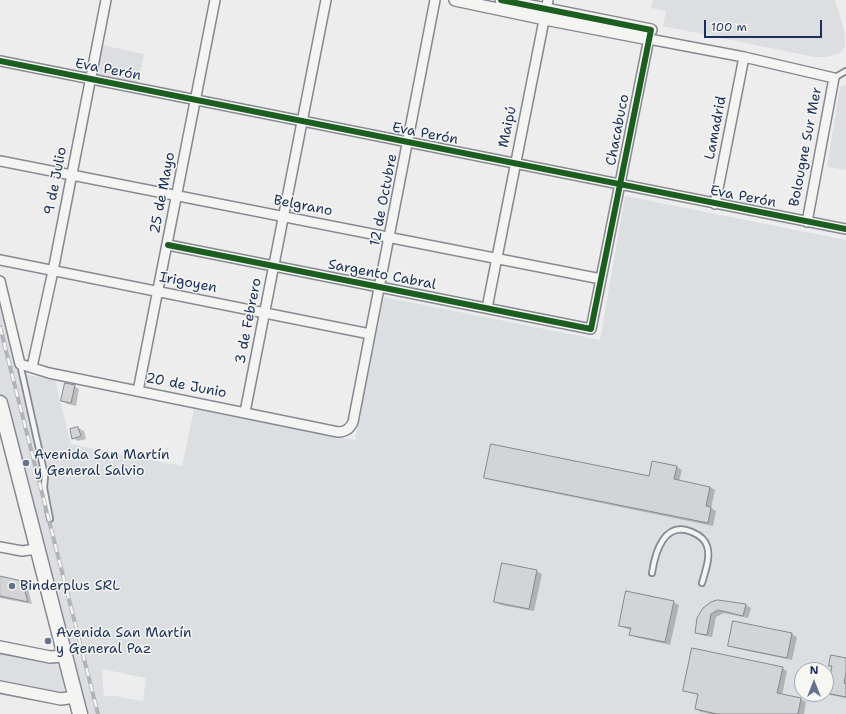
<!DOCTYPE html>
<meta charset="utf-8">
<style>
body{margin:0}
#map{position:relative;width:846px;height:714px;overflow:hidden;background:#ededed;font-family:"Shantell Sans",sans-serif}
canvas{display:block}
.north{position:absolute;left:794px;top:662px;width:40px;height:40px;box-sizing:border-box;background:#f6f6f2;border:1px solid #9ea6b7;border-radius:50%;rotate:0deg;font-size:11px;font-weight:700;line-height:16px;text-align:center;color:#1b2f5e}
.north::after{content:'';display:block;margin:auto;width:14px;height:18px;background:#647290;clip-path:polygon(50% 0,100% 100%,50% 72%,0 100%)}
.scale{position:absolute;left:704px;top:20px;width:118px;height:18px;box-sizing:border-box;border:2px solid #1b2f5e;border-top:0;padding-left:5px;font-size:12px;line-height:14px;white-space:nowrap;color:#1b2f5e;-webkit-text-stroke:3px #f6f6f2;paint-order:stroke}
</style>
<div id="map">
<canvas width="846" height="714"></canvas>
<div class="north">N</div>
<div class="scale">100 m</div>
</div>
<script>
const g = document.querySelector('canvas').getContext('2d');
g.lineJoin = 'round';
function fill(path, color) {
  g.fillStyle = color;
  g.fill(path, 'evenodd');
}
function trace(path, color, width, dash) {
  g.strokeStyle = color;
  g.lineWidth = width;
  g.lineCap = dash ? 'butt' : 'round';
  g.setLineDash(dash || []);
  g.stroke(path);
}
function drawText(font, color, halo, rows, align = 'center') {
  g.font = font + ' "Shantell Sans",sans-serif';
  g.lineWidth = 3;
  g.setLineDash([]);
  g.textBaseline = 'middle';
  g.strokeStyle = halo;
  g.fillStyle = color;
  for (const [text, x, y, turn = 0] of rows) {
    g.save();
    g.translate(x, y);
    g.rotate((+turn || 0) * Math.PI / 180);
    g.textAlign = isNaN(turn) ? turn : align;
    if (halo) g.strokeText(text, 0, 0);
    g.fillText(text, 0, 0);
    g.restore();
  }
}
fill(new Path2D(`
 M625,196L846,240V714H120L115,696L143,701L146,678L102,669L64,521L66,520L28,375L55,380L71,444L182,466L194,409L355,440L384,297L600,340ZM802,670H826V694H802Z`), '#dcdfe1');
fill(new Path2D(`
 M653,0H834C839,11 846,32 845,45C844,48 842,51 840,53L827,57H814L663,26L666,11L651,8Z
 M102,45L144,54L138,85L96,77Z
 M846,85V170L827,167L840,87Z
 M0,281L20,364L28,375L66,520L64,521L102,669L104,696H115L120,714H80L0,403Z
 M0,651L54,662L59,667L64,689L62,694L0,684Z`), '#dcdee1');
fill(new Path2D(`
 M74,386L79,389L76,406L67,404L62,401Z
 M78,428L84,431L86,439L78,441L73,438L71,430Z
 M677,467L682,470L679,481L710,487L715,490L711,508L716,511L713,526L490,480L485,478L650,477Z
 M536,571L542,574L534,611L501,605L495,602Z
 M0,577L21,582L27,585L32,604L0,598Z
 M673,602L679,605L670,645L635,637L630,634L631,630L625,628L620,625Z
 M746,605L751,608L748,618L724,613L716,617L712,637L701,635L696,632L703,609Z
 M734,622L792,634L797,637L792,660L734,648L729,645Z
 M846,659V698L830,695L826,693V688L829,683L833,667L830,665Z
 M782,668L787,671L782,695L801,699L806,702L804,714H711L701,712L696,709L699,695L690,693L685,691Z`), '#0003');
const building = new Path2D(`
 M65,383L75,385L71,403L61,401Z
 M78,427L81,436L72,439L70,429Z
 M491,444L649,476L652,461L677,466L674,479L710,487L706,506L711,507L708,523L484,478Z
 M23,460H27L29,465L25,466Z
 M502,563L537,570L529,609L494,602Z
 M0,576L22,581L28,602L0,596Z
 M626,591L674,601L665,642L629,635L631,628L619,626Z
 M718,600L746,604L743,616L718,610L711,614L707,635L695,633L697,618L703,608L711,602Z
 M733,621L792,633L787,658L728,646Z
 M692,648L783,667L777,693L801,698L798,714H717L695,709L698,694L683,691Z
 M831,655L846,658V673L844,683L846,684V697L826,693V681H829L832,666H829Z`);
fill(building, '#d3d4d6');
trace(building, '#868992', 1);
const service = new Path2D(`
 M834,78L846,71
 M20,364L45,476L44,488L50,519
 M652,573C655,553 664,520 692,532C699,535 705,539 707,546C711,557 705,572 702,583`);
const minor = new Path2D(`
 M649,39L744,57L834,78L807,222
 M0,61L846,229
 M0,161L601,279
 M715,204L744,57
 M168,245L591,329L650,33
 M0,260L370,334
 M0,281L20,364L49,373L338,432C345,432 350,429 353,422L435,0
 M487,308L548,0
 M32,367L53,271L106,0
 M138,391L215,0
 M245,412L326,0
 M0,547L22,551L37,549`);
const tertiary = new Path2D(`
 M455,0L545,19L649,39
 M501,0L651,30
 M0,647L50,657L65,656
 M0,687L61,699L75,697`);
const primary = new Path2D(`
 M0,403L80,714`);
trace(service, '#868992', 8);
trace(minor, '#868992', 12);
trace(tertiary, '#868992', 14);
trace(primary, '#868992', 17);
trace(service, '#f4f4f2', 4.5);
trace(minor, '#f4f4f2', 9);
trace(tertiary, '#f4f4f2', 11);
trace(primary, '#f4f4f2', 14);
const rail = new Path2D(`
 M0,327L98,714`);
trace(rail, '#b1b3b8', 4);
trace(rail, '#f6f6f2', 2.5, [8]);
trace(new Path2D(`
 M0,61L846,229
 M168,245L591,329L651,30L501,0`), '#1b5e20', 6);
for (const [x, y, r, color] of [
 [26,463,4,"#647290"],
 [12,586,4,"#647290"],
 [48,641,4,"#647290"]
]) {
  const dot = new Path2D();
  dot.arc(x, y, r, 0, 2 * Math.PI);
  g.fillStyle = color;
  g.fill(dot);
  trace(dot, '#f6f6f2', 1.5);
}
drawText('14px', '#1b2f5e', '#f6f6f2', [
 ["Eva Perón",108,70,11],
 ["Maipú",508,127,-78],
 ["Lamadrid",716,128,-79],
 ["Chacabuco",618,130,-79],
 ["Eva Perón",425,134,11],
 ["Bolougne Sur Mer",806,147,-79],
 ["9 de Julio",56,181,-79],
 ["25 de Mayo",163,193,-79],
 ["Eva Perón",743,197,11],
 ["12 de Octubre",384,200,-79],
 ["Belgrano",303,206,11],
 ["Sargento Cabral",382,275,11],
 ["Irigoyen",188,283,11],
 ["3 de Febrero",249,321,-79],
 ["20 de Junio",186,386,11]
]);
drawText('14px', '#1b2f5e', '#f6f6f2', [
 ["Avenida San Martín",34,455],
 ["y General Salvio",34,471],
 ["Binderplus SRL",20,586],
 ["Avenida San Martín",56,633],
 ["y General Paz",56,649]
], 'left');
</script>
